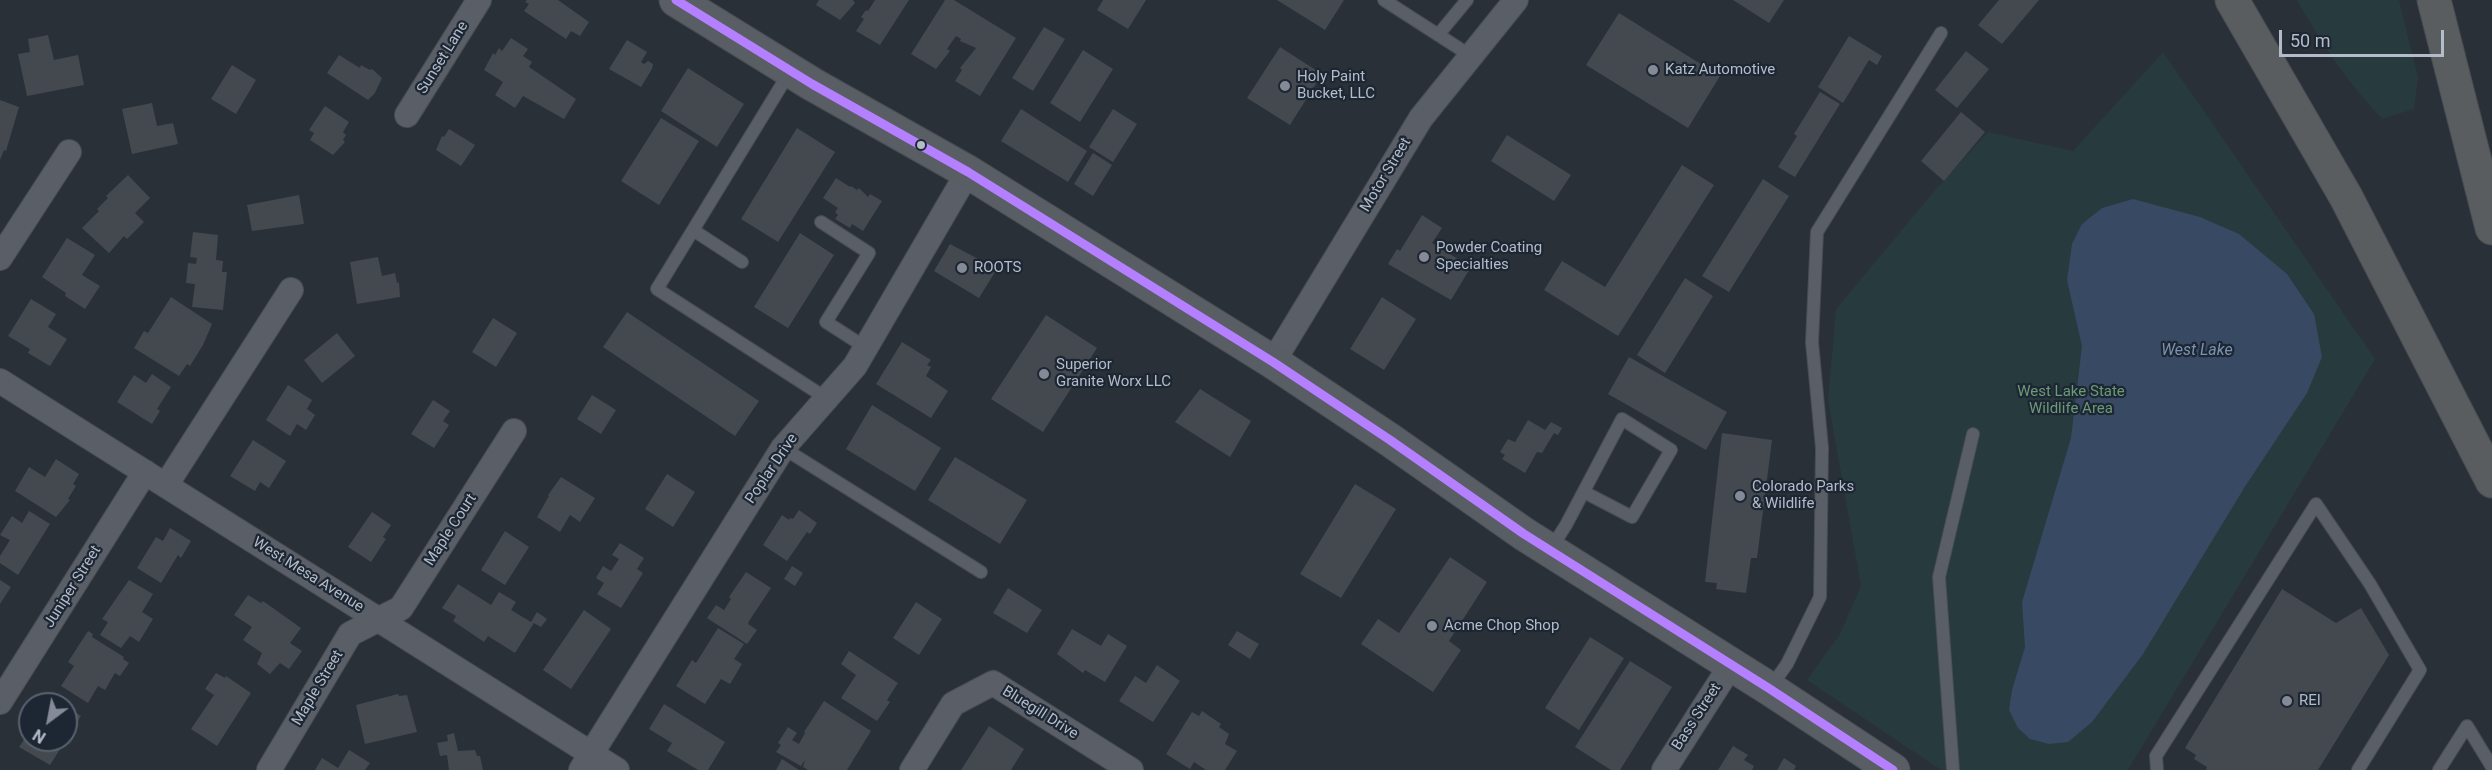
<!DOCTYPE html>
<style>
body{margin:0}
#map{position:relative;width:2492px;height:770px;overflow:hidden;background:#2a3038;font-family:Roboto,sans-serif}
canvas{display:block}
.north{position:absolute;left:18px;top:692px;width:60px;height:60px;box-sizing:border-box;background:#1d2633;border:2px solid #59626f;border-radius:50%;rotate:212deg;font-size:16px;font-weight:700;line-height:24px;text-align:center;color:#b4bcc9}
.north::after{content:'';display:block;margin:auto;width:21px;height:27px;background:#848b96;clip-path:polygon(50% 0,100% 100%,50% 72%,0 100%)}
.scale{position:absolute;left:2279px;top:30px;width:165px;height:27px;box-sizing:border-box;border:3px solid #b4bcc9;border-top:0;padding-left:8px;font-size:18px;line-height:21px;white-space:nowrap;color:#b4bcc9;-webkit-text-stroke:4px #1d2633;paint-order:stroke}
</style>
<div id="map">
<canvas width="2492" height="770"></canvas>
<div class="north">N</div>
<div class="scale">50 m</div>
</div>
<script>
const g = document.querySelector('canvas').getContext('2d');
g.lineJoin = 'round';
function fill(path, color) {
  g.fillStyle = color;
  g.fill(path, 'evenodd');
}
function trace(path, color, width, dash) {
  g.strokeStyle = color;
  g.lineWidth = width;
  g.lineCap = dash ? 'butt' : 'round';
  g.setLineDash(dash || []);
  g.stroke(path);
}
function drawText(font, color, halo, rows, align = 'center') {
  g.font = font + ' Roboto,sans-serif';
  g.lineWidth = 4.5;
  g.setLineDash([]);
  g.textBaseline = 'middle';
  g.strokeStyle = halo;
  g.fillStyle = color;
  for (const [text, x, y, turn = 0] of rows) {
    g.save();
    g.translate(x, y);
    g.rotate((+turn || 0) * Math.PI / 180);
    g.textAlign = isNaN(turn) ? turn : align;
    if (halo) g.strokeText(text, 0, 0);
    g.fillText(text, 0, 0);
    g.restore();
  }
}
fill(new Path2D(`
 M2297,0H2399L2418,77L2414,109L2382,119C2346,80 2323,46 2297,0Z
 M2163,52L2375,359L2128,770H1941L1807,680L1840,634L1861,586L1828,400L1836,309L1936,189L1988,132L2073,151Z`), '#273a3e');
fill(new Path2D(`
 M2133,199L2200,217L2239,234L2287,274L2314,314L2322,357L2307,393L2246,485L2143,654L2092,722L2068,742L2049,744L2030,739L2018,728L2009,710L2012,690L2025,647L2022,602L2071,438L2082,346L2067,280L2072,244L2082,224L2102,208Z`), '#384963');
fill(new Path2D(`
 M527,0H558L589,22L580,36L571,31L566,39L524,11L529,4L525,2Z
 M819,0H853L855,3L840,20L816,5Z
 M875,0H909L880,45L856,31L864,19L861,17L866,10L868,11Z
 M945,0H954L1016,38L980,96L955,81L962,70L960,68L976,48L960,41L961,39L956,36L947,49L950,51L936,69L911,54Z
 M1103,0H1146L1128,29L1097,10Z
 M1277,0H1344L1325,30Z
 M1733,0H1784L1769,23Z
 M1999,0H2039L2002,44L1978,25Z
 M1619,13L1720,76L1688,128L1586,65Z
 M1044,27L1065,39L1033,91L1012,78Z
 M48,35L54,60L78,55L84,85L27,96L18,54L30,52L28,39Z
 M1849,36L1882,56L1877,65L1869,60L1843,103L1818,87Z
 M511,38L528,49L523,56L532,62L529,67L576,99L564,119L523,96L515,108L495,95L503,82L484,70L493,53L495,55L499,48L502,51Z
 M627,40L647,52L641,62L644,64L648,61L653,64L652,69L641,87L609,69Z
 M1280,47L1322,74L1290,125L1247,98Z
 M1083,50L1113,69L1080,122L1050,103Z
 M1966,51L1989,69L1957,108L1935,90Z
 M339,55L360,68L361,65L370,70L372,69L382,78L375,93L368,100L327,73Z
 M232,65L256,80L236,114L211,99Z
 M688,68L744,104L717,147L661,111Z
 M1820,92L1840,104L1795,177L1778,167L1797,136L1794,134Z
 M0,100L19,107L6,151L4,150L0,160Z
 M152,103L157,126L173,123L178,144L132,154L122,109Z
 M325,106L349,122L343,132L346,135L343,140L345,142L333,155L310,140L314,133L309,130Z
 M1021,109L1087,151L1068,182L1001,141Z
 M1113,109L1137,124L1113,162L1089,147Z
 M1961,112L1985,132L1944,181L1921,161Z
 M661,118L699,141L659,205L621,181Z
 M797,128L835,152L778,242L741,219Z
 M449,129L475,145L461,166L436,150L442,136L444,137Z
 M1507,135L1571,175L1554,201L1491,161Z
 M1093,153L1112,165L1093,196L1074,184Z
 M1682,165L1714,185L1618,336L1544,290L1562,261L1605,287Z
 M128,175L150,198L135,213L144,222L127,239L124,236L109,253L82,228L99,211L97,209L108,198L106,196Z
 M836,178L850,187L851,186L857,190L859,188L868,197L870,194L882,201L863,231L852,224L850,228L835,219L838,215L835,212L838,208L823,198Z
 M1763,179L1789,196L1729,292L1702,276Z
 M299,195L304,224L252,231L247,205Z
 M1422,215L1442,228L1432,243L1471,267L1451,300L1388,264L1397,249L1400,251Z
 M193,232L218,235L216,260L223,261L222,272H227L223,310L192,307L195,284L186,283L188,263L196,264L197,258L190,257Z
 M800,233L834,255L788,328L754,307Z
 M67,238L95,255L82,275L100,286L85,309L65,296L66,293L42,277Z
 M950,244L984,262L982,264L995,272L979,298L934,271Z
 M378,257L382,276L395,273L397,283L399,282L400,297L357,304L350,262Z
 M1685,278L1713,296L1665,373L1637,355Z
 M171,297L212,324L203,345L190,366L187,364L179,376L134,348L144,331L148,333Z
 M1382,297L1416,319L1384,370L1350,349Z
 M31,299L56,314L48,327L67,339L50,366L28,353L30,349L8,336Z
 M627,312L759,401L735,436L603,347Z
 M1046,315L1097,348L1043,432L991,399Z
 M493,318L517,333L496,367L472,352Z
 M337,333L355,356L322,383L304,360Z
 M902,342L931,360L927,365L931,367L926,376L948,391L931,418L876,384Z
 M1629,357L1727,412L1706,450L1608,394Z
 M152,374L171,387L157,409L160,411L152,424L117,402L134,375L146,383Z
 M288,385L312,400L307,409L315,415L306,430L297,424L290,436L266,420Z
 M1200,389L1251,421L1230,457L1175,422Z
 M592,395L616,410L601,434L577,419Z
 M433,400L450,411L443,421L449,425L434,448L411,434Z
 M872,405L941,448L915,491L846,449Z
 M1528,420L1545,430L1551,422L1562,428L1558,435L1554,433L1542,453L1537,452L1525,473L1502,459L1505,455L1500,452L1508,439L1515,442Z
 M1722,433L1772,440L1757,558H1751L1746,593L1716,589L1717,583L1705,582Z
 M253,440L286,461L269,488L260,482L255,491L230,476Z
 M955,457L1027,500L1000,544L928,500Z
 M56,459L79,474L73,484L76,486L68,499L70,500L56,517L15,491L29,467L45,477Z
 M667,474L695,492L673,527L645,509Z
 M561,477L595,498L580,522L570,515L560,532L537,517L549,496L548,495Z
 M1355,484L1396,509L1341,598L1300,574Z
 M799,510L817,523L810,534L807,532L787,561L763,545L782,515L789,520L790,518L793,519Z
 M29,511L50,524L18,575L0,563V556L10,540L0,535L12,516L22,523Z
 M372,512L391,525L383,537L386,539L371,562L348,547Z
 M170,528L191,541L181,558L178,555L161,583L137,568L156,537L163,541Z
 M505,531L529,547L505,585L481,570Z
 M620,543L644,558L637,569L643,573L621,608L597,594L604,583L596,578L603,566L611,571L619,559L612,555Z
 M1450,557L1487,582L1449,641L1461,650L1433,692L1361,644L1378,619L1399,633Z
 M792,566L803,573L795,586L784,579Z
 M746,572L771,588L749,621L748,624L757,630L747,644L707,618L716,605L724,610L731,599L729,597Z
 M0,580L11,587L0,604Z
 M129,580L153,594L142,612L153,619L139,642L130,636L121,648L100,635L108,622L102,619Z
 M458,584L491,605L499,592L516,602L511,610L531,622L537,612L547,619L541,627L534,623L515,653L488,636L484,642L453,621L456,616L442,608Z
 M1008,588L1042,610L1027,633L993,613Z
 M2282,589L2336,623L2361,608L2389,655L2318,770H2206L2207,767L2194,759L2196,755L2185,748Z
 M248,595L261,603L263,601L301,628L290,643L302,651L289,669L280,663L270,674L257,664L262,653L243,640L252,627L234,615Z
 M916,602L942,619L919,655L893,638Z
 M584,610L611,629L571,689L543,670Z
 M718,628L744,644L734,659L742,664L730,684L721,679L705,704L676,686L692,660L696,663Z
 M1072,629L1101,646L1108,634L1127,646L1105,682L1085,670L1083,673L1057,654Z
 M88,631L93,634L92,637L124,657L123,659L129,663L120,676L115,673L105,690L98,686L88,703L61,686L74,666L68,662Z
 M1237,631L1259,644L1250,659L1228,645Z
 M1590,637L1624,658L1579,730L1545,708Z
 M849,651L898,683L887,700L890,702L877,721L841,698L856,675L841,664Z
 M1630,661L1672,687L1620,770H1611L1575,747Z
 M1157,665L1180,681L1153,722L1119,701L1135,676L1146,683Z
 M216,673L225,678L226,676L251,693L217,746L191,729L214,695L205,689Z
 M398,694L399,696L407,695L417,732L365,744L356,705Z
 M824,701L871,731L847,770H808L803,767L805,760L801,766L776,752L781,745L778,743L788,727L797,733L792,740L799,744L805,733L804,732Z
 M664,704L725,742L708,770H698L667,751L672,743L649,729Z
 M66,706L81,716L50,765L19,747L30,731V740H66Z
 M1202,711L1221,724L1219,727L1229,734L1225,744L1237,751L1225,770H1206L1194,762L1190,769L1166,754L1192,712L1199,716Z
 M989,726L1024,749L1011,770H961Z
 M454,733L458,751L475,750L477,756H480L483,770H449L447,755L440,756L437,743L448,741L447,735Z
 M1733,746L1748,755L1744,760L1754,766L1752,770H1718Z
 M349,750L370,763L365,770H315L322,758L338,768Z
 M1784,758L1796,766L1794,770H1777Z
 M782,759L799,770H776Z`), '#444950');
const lane = new Path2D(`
 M1384,0L1471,56
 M1438,35L1467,0
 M789,73L657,289L826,398
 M821,222L869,253L826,322L865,347
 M693,230L742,262
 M783,448L981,572
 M1550,550L1566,525L1622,419L1671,450L1632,517L1584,492
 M1770,688L1787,664L1820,597L1822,448L1812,342L1817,232L1941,33
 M1953,770L1939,577L1973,434
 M2157,770L2156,756L2316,504L2370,584L2420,670L2358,770
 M2439,770L2467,726L2492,767`);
const street = new Path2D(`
 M407,115L479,0
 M0,258L69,152
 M1273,362L1421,118L1516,0
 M0,381L617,770
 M166,485L291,290
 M0,702L145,472
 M269,770L350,634L401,608L514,431
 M581,770L783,448L855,366L968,172
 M912,770L953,704L993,683L1131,770
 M1664,770L1731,665`);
const secondary = new Path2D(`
 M676,0L812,84L968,172L1273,362L1390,440L1524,534L1770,689L1893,770`);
const highway = new Path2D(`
 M2232,0L2346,197L2492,481
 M2434,0L2492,228`);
trace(lane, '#484c53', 14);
trace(street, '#484c53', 26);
trace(secondary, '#484c53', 35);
trace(highway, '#474c53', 35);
trace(lane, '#5a5e66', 12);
trace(street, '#5a5e66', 24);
trace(secondary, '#595d64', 33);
trace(highway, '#5a5d60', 33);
trace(new Path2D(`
 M676,0L812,84L968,172L1273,362L1390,440L1524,534L1770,689L1893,770`), '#b580ff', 9);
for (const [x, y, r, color] of [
 [1653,70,6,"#848b96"],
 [1285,86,6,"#848b96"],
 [921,145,5,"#b4bcc9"],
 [1424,257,6,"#848b96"],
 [962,268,6,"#848b96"],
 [1044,374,6,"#848b96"],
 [1740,496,6,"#848b96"],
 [1432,626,6,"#848b96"],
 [2287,701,6,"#848b96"]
]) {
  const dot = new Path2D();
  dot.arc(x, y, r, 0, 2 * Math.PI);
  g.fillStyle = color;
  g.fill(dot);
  trace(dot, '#1d2633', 2);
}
drawText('15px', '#b4bcc9', '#1d2633', [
 ["Sunset Lane",443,58,-58],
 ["Motor Street",1386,175,-59],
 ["Poplar Drive",772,469,-56],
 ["Maple Court",451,530,-57],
 ["West Mesa Avenue",308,575,32],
 ["Juniper Street",73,587,-58],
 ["Maple Street",318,688,-59],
 ["Bluegill Drive",1040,713,32],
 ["Bass Street",1697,717,-57]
]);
drawText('15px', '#b4bcc9', '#1d2633', [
 ["Katz Automotive",1665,70],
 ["Holy Paint",1297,77],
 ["Bucket, LLC",1297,94],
 ["Powder Coating",1436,248],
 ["Specialties",1436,265],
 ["ROOTS",974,268],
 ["Superior",1056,365],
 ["Granite Worx LLC",1056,382],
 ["Colorado Parks",1752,487],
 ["& Wildlife",1752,504],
 ["Acme Chop Shop",1444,626],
 ["REI",2299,701]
], 'left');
drawText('15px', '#6b9a76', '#1d2633', [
 ["West Lake State",2071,392],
 ["Wildlife Area",2071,409]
]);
drawText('italic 16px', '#7c92b1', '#1d2633', [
 ["West Lake",2197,351]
]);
</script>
